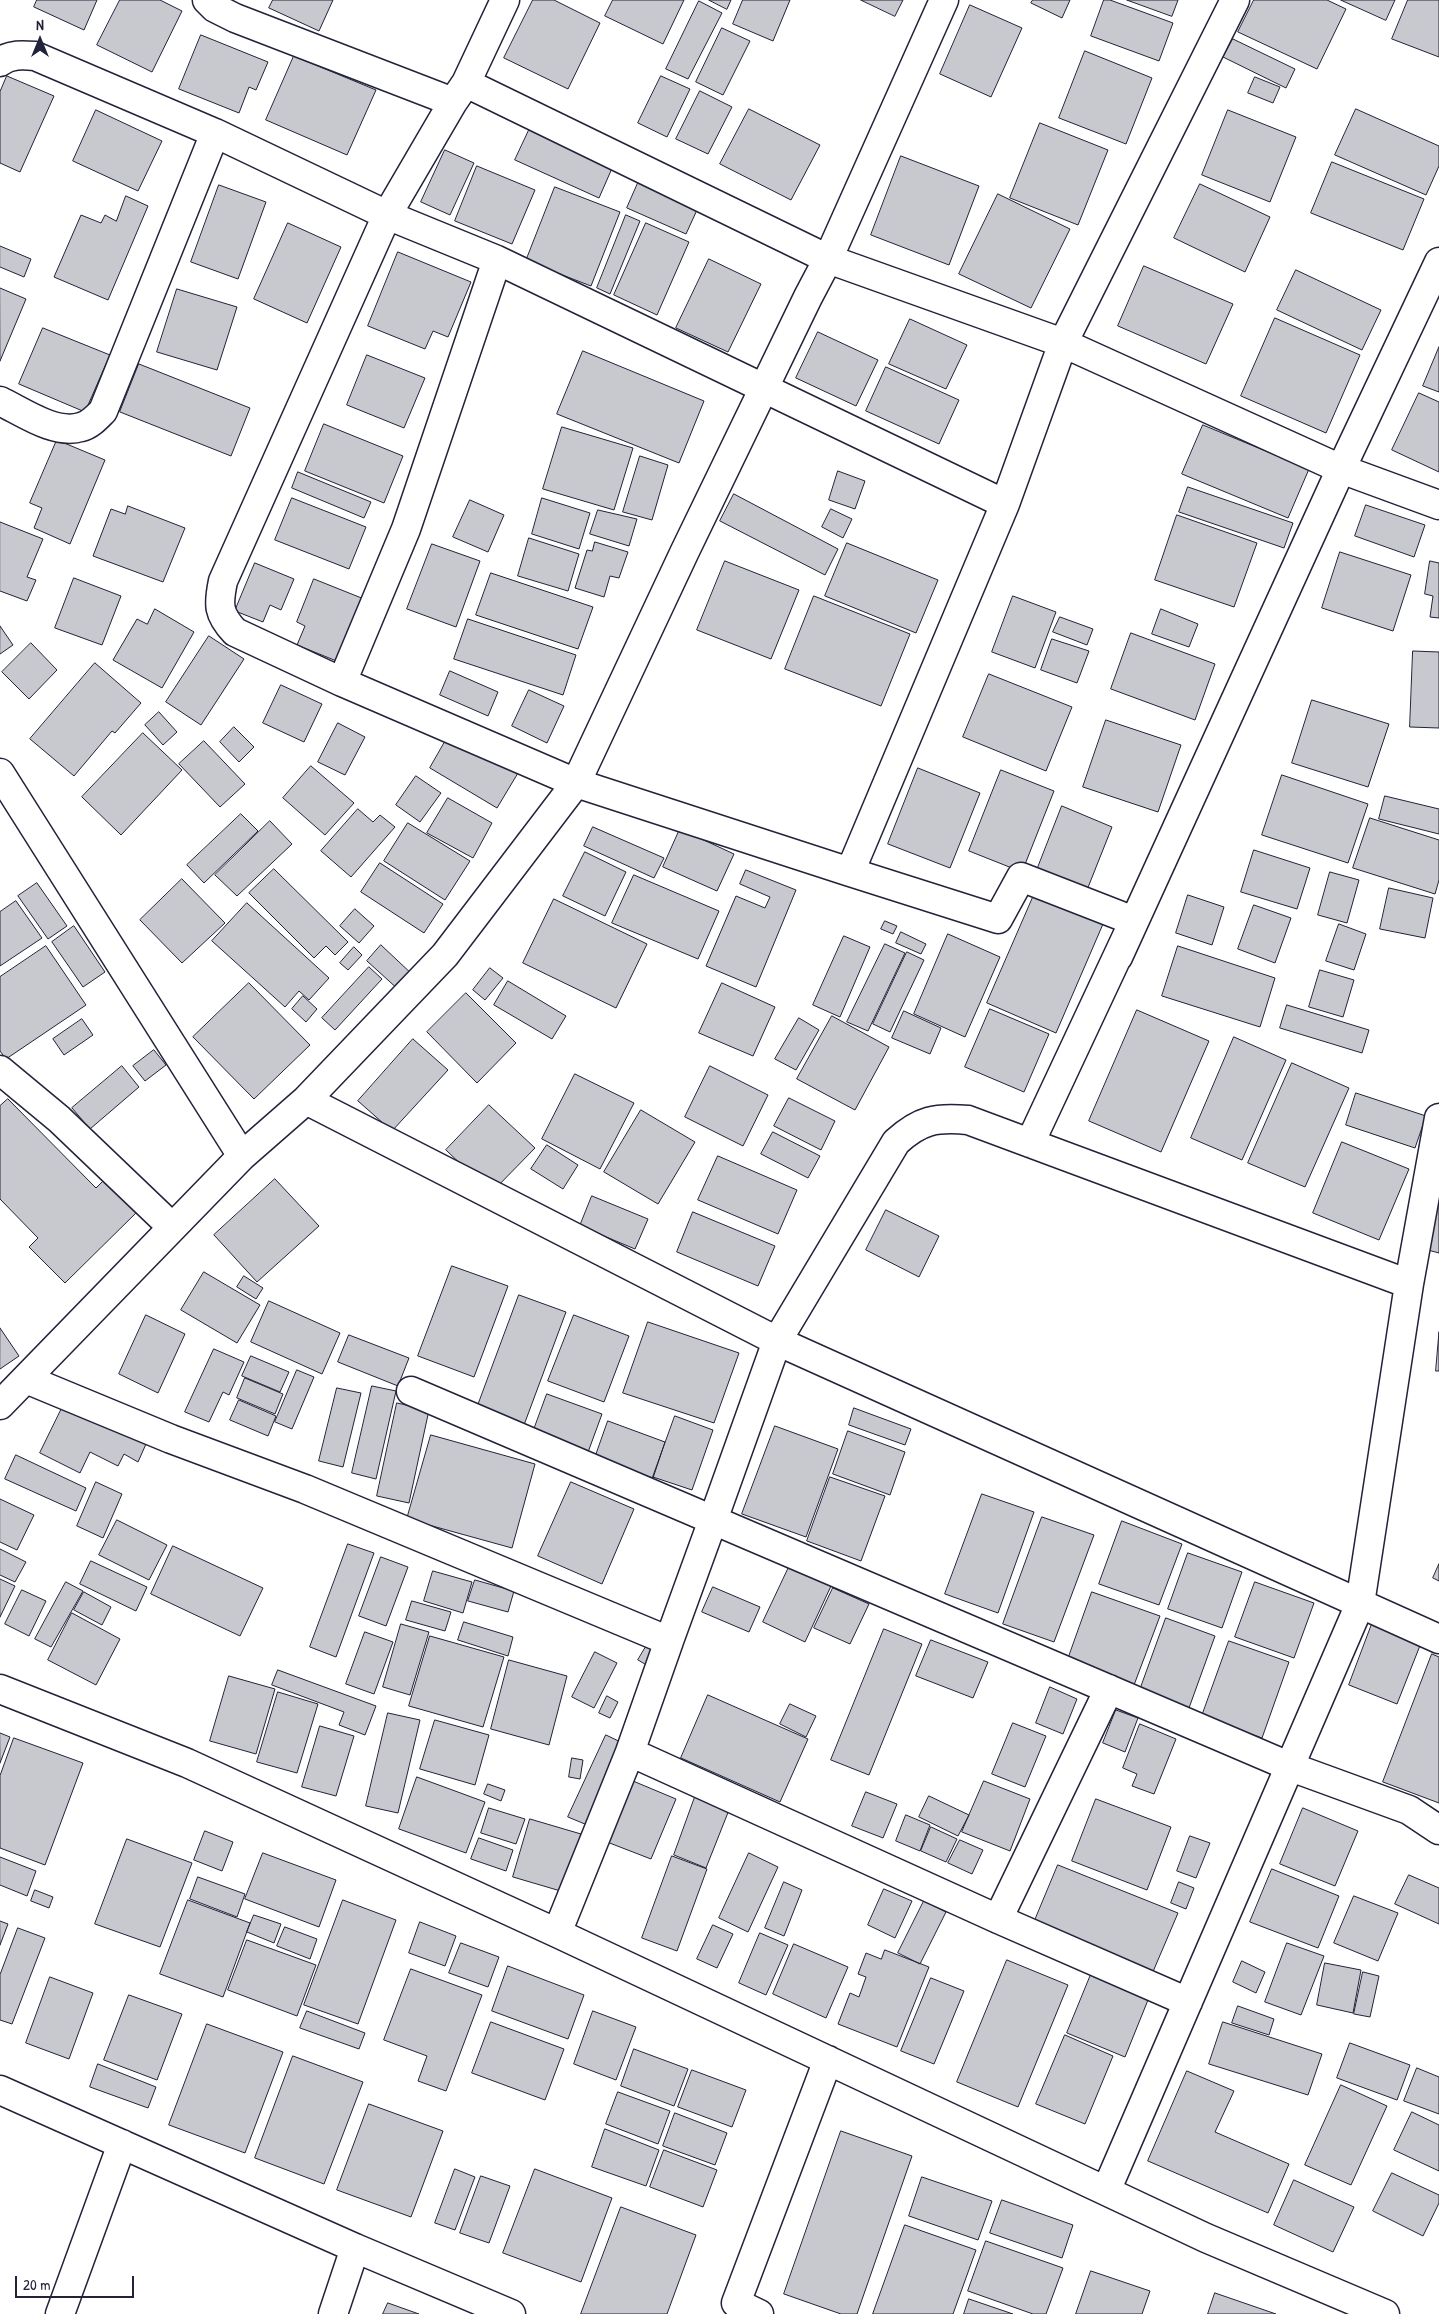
<!DOCTYPE html>
<style>
body{margin:0}
#map{position:relative;width:1439px;height:2314px;overflow:hidden;background:#fff;font-family:"Patrick Hand",sans-serif}
canvas{display:block}
.north{position:absolute;left:15px;top:15px;width:50px;height:50px;-webkit-text-stroke:4px #fff;paint-order:stroke;rotate:0deg;font-size:14px;font-weight:700;line-height:20px;text-align:center;color:#22223b}
.north::after{content:'';display:block;margin:auto;width:18px;height:22px;background:#22223b;clip-path:polygon(50% 0,100% 100%,50% 72%,0 100%)}
.scale{position:absolute;left:15px;top:2276px;width:119px;height:22px;box-sizing:border-box;border:2px solid #22223b;border-top:0;padding-left:6px;font-size:15px;line-height:18px;white-space:nowrap;color:#22223b;-webkit-text-stroke:4px #fff;paint-order:stroke}
</style>
<div id="map">
<canvas width="1439" height="2314"></canvas>
<div class="north">N</div>
<div class="scale">20 m</div>
</div>
<script>
const g = document.querySelector('canvas').getContext('2d');
g.lineJoin = 'round';
function fill(path, color) {
  g.fillStyle = color;
  g.fill(path, 'evenodd');
}
function trace(path, color, width, dash) {
  g.strokeStyle = color;
  g.lineWidth = width;
  g.lineCap = dash ? 'butt' : 'round';
  g.setLineDash(dash || []);
  g.stroke(path);
}
const building = new Path2D(`
 M37,0H97L84,30L34,7Z
 M120,0H160L182,11L152,72L97,45Z
 M273,0H333L319,31L269,8Z
 M533,0H554L600,23L568,89L504,58Z
 M613,0H684L663,44L605,16Z
 M709,0H731L727,9Z
 M743,0H790L773,41L733,24Z
 M861,0H903L895,16Z
 M1033,0H1070L1062,18L1031,3Z
 M1104,0H1110L1173,23L1159,61L1091,36Z
 M1127,0H1178L1172,16Z
 M1254,0H1327L1346,9L1317,69L1238,32Z
 M1341,0H1395L1386,20Z
 M1408,0H1439V57L1392,39Z
 M699,1L722,13L688,79L666,69Z
 M970,5L1022,28L991,97L940,74Z
 M722,28L750,41L723,95L696,82Z
 M201,35L268,62L256,90L249,87L239,113L179,89Z
 M1233,39L1295,69L1286,88L1223,57Z
 M1085,51L1152,78L1126,144L1059,118Z
 M294,56L376,90L347,155L266,120Z
 M7,76L54,96L20,172L0,163V92Z
 M661,76L690,89L667,137L638,123Z
 M1255,77L1280,87L1273,103L1248,93Z
 M700,91L732,107L708,154L676,139Z
 M749,109L820,145L791,200L720,164Z
 M1356,109L1439,146V166L1426,195L1335,155Z
 M96,110L162,141L138,191L73,161Z
 M1228,110L1296,137L1270,202L1202,175Z
 M1040,123L1108,150L1078,225L1010,198Z
 M530,128L613,166L599,198L515,160Z
 M445,150L474,163L450,215L421,202Z
 M901,156L979,186L949,265L871,235Z
 M1332,162L1424,199L1403,250L1311,213Z
 M477,166L535,190L512,244L455,221Z
 M638,183L697,210L686,234L627,208Z
 M1200,184L1270,217L1245,272L1174,238Z
 M219,185L266,202L238,279L191,262Z
 M555,187L620,212L591,286L526,261Z
 M998,194L1070,229L1031,308L959,274Z
 M126,196L148,206L108,300L54,277L81,215L101,223L105,215L116,221Z
 M626,215L640,221L610,294L597,288Z
 M288,223L341,247L307,323L254,299Z
 M646,223L689,242L657,315L614,295Z
 M0,246L31,259L24,277L0,267Z
 M398,252L471,282L448,337L433,331L425,349L368,326Z
 M709,259L761,284L728,352L676,328Z
 M1144,266L1233,304L1206,364L1118,326Z
 M1296,270L1381,310L1362,350L1277,310Z
 M0,288L26,299L0,361Z
 M177,289L237,307L217,370L157,352Z
 M1275,318L1360,355L1326,433L1241,396Z
 M910,319L967,345L946,389L889,364Z
 M43,328L110,355L85,412L19,384Z
 M818,332L878,360L856,406L796,378Z
 M1439,347V392L1423,386Z
 M583,351L704,401L679,463L557,414Z
 M367,355L425,378L404,428L347,405Z
 M139,364L250,408L231,456L120,412Z
 M886,367L959,400L939,444L866,411Z
 M1419,393L1439,402V472L1392,450Z
 M324,424L403,456L384,503L305,471Z
 M1203,425L1309,469L1288,518L1182,474Z
 M562,427L633,448L614,510L543,489Z
 M57,440L105,460L70,544L34,528L42,508L30,503Z
 M640,456L668,465L652,520L623,512Z
 M838,471L865,481L855,509L829,500Z
 M298,472L371,502L364,518L292,488Z
 M1188,487L1293,523L1284,548L1179,512Z
 M734,494L838,549L825,575L720,521Z
 M292,498L366,527L349,569L275,540Z
 M542,498L590,513L579,549L532,534Z
 M470,500L504,515L488,552L453,537Z
 M1366,505L1425,525L1414,557L1355,536Z
 M128,506L185,528L163,582L93,556L111,509L125,514Z
 M831,509L852,519L843,538L822,527Z
 M598,510L637,519L629,546L590,534Z
 M1177,515L1257,543L1234,607L1155,580Z
 M0,522L43,539L27,577L36,580L27,601L0,591Z
 M529,538L579,554L568,591L518,576Z
 M595,542L628,552L619,578L610,576L604,597L575,588L587,550L592,551Z
 M847,543L938,580L916,633L825,596Z
 M432,544L480,561L456,627L407,609Z
 M1340,552L1411,575L1393,631L1322,608Z
 M725,561L799,590L771,659L697,630Z
 M1430,561L1439,563V618L1430,617L1433,596L1425,594Z
 M255,563L294,579L281,610L270,605L263,622L235,611Z
 M491,573L593,607L578,649L476,615Z
 M74,578L121,596L102,645L55,628Z
 M314,579L364,599L339,662L297,645L305,626L297,622Z
 M814,596L910,634L881,706L785,669Z
 M1013,596L1056,612L1035,668L992,652Z
 M155,609L194,632L162,688L113,660L137,619L147,624Z
 M1161,609L1198,624L1189,647L1152,634Z
 M1060,617L1093,629L1087,645L1053,632Z
 M468,619L576,655L563,695L454,659Z
 M0,626L13,645L0,654Z
 M1131,633L1215,664L1195,720L1111,689Z
 M209,636L244,659L201,725L166,702Z
 M1052,639L1089,651L1077,683L1041,670Z
 M31,643L57,670L29,699L2,672Z
 M1413,651L1439,652V728L1410,727Z
 M95,663L141,703L115,733L112,731L74,776L30,739Z
 M450,671L498,692L488,716L440,695Z
 M989,674L1072,707L1046,771L963,737Z
 M281,685L322,704L304,742L263,723Z
 M529,690L564,706L547,743L512,726Z
 M1312,700L1389,724L1368,787L1292,763Z
 M159,712L177,732L163,745L145,725Z
 M1106,720L1181,745L1158,812L1083,787Z
 M338,723L365,737L345,775L318,762Z
 M234,727L254,747L239,762L220,742Z
 M143,733L182,770L121,835L82,797Z
 M450,733L518,773L497,808L430,768Z
 M204,741L245,784L220,807L179,764Z
 M311,766L354,803L325,835L283,798Z
 M918,768L980,793L950,868L888,844Z
 M1001,770L1054,791L1022,872L969,851Z
 M1282,775L1368,804L1348,863L1262,835Z
 M416,776L441,793L420,822L396,805Z
 M1385,796L1439,809V834L1379,819Z
 M448,798L492,823L473,858L427,833Z
 M1062,806L1112,827L1087,890L1037,870Z
 M358,809L373,822L380,815L395,827L351,877L321,851Z
 M241,814L258,831L204,883L187,865Z
 M1370,818L1439,840V880L1435,894L1353,868Z
 M270,821L292,844L237,896L215,875Z
 M408,823L470,861L445,900L384,861Z
 M593,827L664,858L654,878L584,846Z
 M680,829L734,854L717,891L663,867Z
 M1254,850L1310,868L1297,909L1241,892Z
 M585,852L626,872L605,916L563,896Z
 M380,863L443,904L424,933L361,892Z
 M274,869L348,942L335,955L326,946L314,958L249,893Z
 M746,870L796,890L756,987L706,966L736,896L765,908L770,897L740,884Z
 M1330,872L1359,880L1347,923L1318,915Z
 M634,875L719,911L698,959L612,923Z
 M182,879L225,923L182,963L140,920Z
 M37,883L67,926L48,939L18,896Z
 M1389,888L1433,898L1425,938L1380,929Z
 M1034,895L1103,924L1056,1033L987,1003Z
 M1188,895L1224,907L1212,945L1176,933Z
 M554,899L647,944L616,1008L523,963Z
 M16,901L42,938L0,966V912Z
 M247,903L329,978L309,1000L299,991L285,1007L212,941Z
 M1254,905L1291,918L1275,963L1238,949Z
 M355,909L374,926L359,943L340,926Z
 M885,921L897,926L893,934L881,929Z
 M1339,924L1366,934L1354,970L1326,961Z
 M74,926L105,972L83,987L52,942Z
 M901,932L926,944L921,954L896,943Z
 M948,934L1000,957L965,1037L914,1014Z
 M844,936L870,947L840,1017L813,1005Z
 M885,944L905,953L868,1031L847,1022Z
 M381,945L414,976L400,991L367,961Z
 M46,946L86,1005L6,1059L0,1051V977Z
 M1178,946L1275,978L1260,1027L1162,996Z
 M354,947L362,955L348,970L340,963Z
 M907,952L924,960L890,1032L873,1024Z
 M369,967L382,979L335,1030L322,1018Z
 M490,968L503,978L485,1000L473,990Z
 M1320,970L1354,980L1343,1017L1309,1007Z
 M508,981L566,1016L552,1039L494,1005Z
 M249,983L310,1045L254,1099L193,1037Z
 M722,983L775,1007L753,1056L699,1033Z
 M466,993L516,1043L477,1083L427,1032Z
 M303,996L317,1009L306,1022L292,1009Z
 M1287,1005L1369,1030L1362,1053L1280,1028Z
 M990,1009L1049,1034L1024,1092L965,1067Z
 M1137,1010L1209,1041L1161,1152L1089,1121Z
 M904,1011L941,1028L930,1054L892,1038Z
 M832,1016L889,1047L855,1110L797,1079Z
 M799,1018L819,1030L796,1070L775,1059Z
 M82,1019L93,1035L64,1055L53,1039Z
 M1234,1037L1286,1060L1242,1160L1191,1138Z
 M413,1039L448,1070L392,1131L358,1101Z
 M154,1050L166,1065L145,1081L133,1066Z
 M1292,1063L1349,1088L1305,1187L1248,1163Z
 M122,1066L139,1087L90,1129L72,1108Z
 M710,1066L768,1095L743,1146L685,1117Z
 M575,1074L634,1103L600,1169L542,1139Z
 M1356,1093L1426,1116L1415,1148L1346,1125Z
 M789,1098L835,1121L821,1150L774,1126Z
 M8,1099L96,1188L106,1178L139,1210L65,1283L29,1247L38,1238L0,1199V1106Z
 M489,1105L535,1148L491,1193L446,1150Z
 M641,1110L695,1142L658,1204L604,1172Z
 M773,1132L820,1156L808,1178L761,1154Z
 M1342,1142L1409,1169L1379,1240L1313,1213Z
 M547,1145L578,1165L563,1189L531,1169Z
 M718,1156L797,1190L778,1234L698,1200Z
 M275,1179L319,1226L257,1282L214,1235Z
 M1439,1190V1253L1424,1249Z
 M592,1196L648,1219L635,1249L580,1226Z
 M886,1210L939,1236L919,1277L866,1250Z
 M693,1212L775,1246L758,1286L677,1252Z
 M452,1266L508,1286L474,1377L418,1356Z
 M204,1272L260,1305L237,1343L181,1310Z
 M244,1276L263,1288L256,1299L237,1287Z
 M519,1295L566,1312L524,1425L477,1408Z
 M269,1301L340,1333L322,1374L251,1342Z
 M146,1315L185,1334L158,1393L119,1374Z
 M574,1315L629,1336L604,1402L548,1381Z
 M648,1322L739,1353L714,1423L623,1393Z
 M0,1328L19,1356L0,1369Z
 M1439,1332V1371H1436Z
 M349,1335L409,1358L398,1386L338,1362Z
 M214,1349L244,1362L229,1395L223,1392L209,1422L185,1412Z
 M251,1356L289,1372L280,1392L242,1376Z
 M297,1370L314,1377L292,1429L275,1422Z
 M245,1378L283,1394L275,1414L237,1398Z
 M372,1386L396,1391L376,1479L352,1473Z
 M337,1388L361,1393L343,1467L319,1461Z
 M547,1394L602,1414L587,1455L532,1435Z
 M239,1400L276,1416L268,1436L230,1420Z
 M397,1403L429,1410L409,1503L377,1496Z
 M64,1404L146,1444L138,1462L124,1454L118,1466L90,1452L80,1473L40,1453Z
 M854,1408L911,1429L905,1445L849,1425Z
 M675,1416L713,1430L692,1490L653,1477Z
 M608,1421L665,1442L653,1478L595,1458Z
 M775,1426L838,1449L806,1537L742,1514Z
 M848,1431L905,1452L890,1495L833,1474Z
 M431,1435L535,1464L512,1548L407,1519Z
 M16,1455L86,1488L76,1511L5,1479Z
 M830,1477L885,1496L861,1561L807,1541Z
 M96,1482L122,1494L103,1538L77,1526Z
 M571,1482L634,1509L602,1584L538,1556Z
 M982,1494L1034,1512L998,1613L945,1594Z
 M0,1499L34,1515L17,1550L0,1542Z
 M1042,1517L1094,1535L1054,1642L1003,1624Z
 M117,1520L167,1545L149,1580L99,1555Z
 M1122,1521L1182,1544L1159,1605L1099,1584Z
 M348,1544L374,1553L336,1657L310,1647Z
 M173,1546L263,1588L240,1636L151,1594Z
 M0,1549L26,1562L15,1582L0,1575Z
 M1188,1553L1242,1572L1222,1628L1168,1609Z
 M381,1557L408,1567L386,1626L359,1616Z
 M91,1561L147,1587L136,1611L80,1584Z
 M1439,1564V1581L1433,1578Z
 M789,1567L831,1586L805,1642L763,1622Z
 M433,1571L472,1582L463,1613L424,1601Z
 M0,1579L15,1586L0,1617Z
 M475,1580L514,1591L508,1612L468,1601Z
 M66,1582L83,1591L51,1647L35,1639Z
 M1255,1582L1314,1603L1294,1658L1235,1637Z
 M713,1587L760,1607L749,1632L702,1612Z
 M833,1588L869,1604L850,1644L814,1628Z
 M22,1590L46,1601L29,1636L5,1624Z
 M84,1592L111,1607L102,1625L74,1610Z
 M1092,1592L1160,1616L1134,1685L1067,1662Z
 M412,1601L451,1612L445,1631L406,1620Z
 M72,1613L120,1639L96,1685L48,1660Z
 M1166,1618L1215,1636L1189,1708L1140,1690Z
 M464,1622L513,1637L508,1656L458,1640Z
 M401,1624L429,1632L410,1695L383,1687Z
 M1372,1624L1421,1643L1397,1704L1349,1685Z
 M884,1629L922,1644L869,1775L831,1760Z
 M365,1632L393,1642L374,1694L346,1684Z
 M430,1636L504,1657L483,1727L409,1706Z
 M931,1640L988,1662L973,1698L916,1676Z
 M1229,1641L1289,1662L1262,1738L1202,1716Z
 M647,1645L659,1651L650,1667L638,1660Z
 M595,1652L617,1663L594,1708L572,1697Z
 M1432,1654L1439,1657V1803L1383,1782Z
 M509,1660L567,1676L549,1745L491,1729Z
 M278,1670L376,1706L365,1735L339,1725L344,1712L272,1685Z
 M229,1676L275,1689L256,1754L210,1741Z
 M1050,1687L1077,1699L1063,1734L1036,1723Z
 M278,1692L318,1704L297,1773L257,1762Z
 M708,1695L808,1739L780,1802L681,1758Z
 M607,1696L618,1702L610,1718L599,1713Z
 M790,1704L816,1716L806,1737L780,1724Z
 M1116,1710L1138,1718L1125,1752L1103,1743Z
 M388,1713L420,1720L398,1813L366,1806Z
 M435,1720L489,1735L475,1785L420,1769Z
 M1013,1723L1046,1736L1025,1787L992,1774Z
 M1140,1724L1176,1739L1154,1794L1132,1786L1137,1774L1123,1768Z
 M320,1726L354,1736L336,1796L302,1787Z
 M0,1733L10,1737L0,1763Z
 M606,1735L629,1746L592,1827L568,1817Z
 M14,1738L83,1763L45,1865L0,1848V1776Z
 M572,1758L583,1760L580,1779L569,1777Z
 M417,1777L485,1802L466,1853L399,1829Z
 M633,1781L676,1799L651,1859L607,1842Z
 M984,1781L1030,1799L1010,1851L962,1832Z
 M488,1784L505,1790L501,1801L484,1794Z
 M866,1792L897,1804L883,1838L852,1826Z
 M929,1796L969,1815L958,1836L919,1817Z
 M695,1797L729,1810L706,1868L674,1855Z
 M1096,1799L1171,1827L1147,1890L1072,1861Z
 M489,1808L525,1819L516,1844L481,1833Z
 M1303,1808L1358,1831L1335,1886L1280,1864Z
 M906,1815L930,1825L920,1851L896,1841Z
 M530,1819L581,1834L564,1892L513,1877Z
 M931,1827L957,1839L946,1862L921,1851Z
 M205,1831L233,1842L222,1871L194,1860Z
 M1190,1836L1210,1843L1196,1878L1177,1871Z
 M479,1838L513,1850L506,1871L471,1859Z
 M127,1839L192,1863L160,1947L95,1924Z
 M960,1840L983,1850L972,1874L948,1863Z
 M263,1853L336,1880L319,1927L245,1899Z
 M749,1853L778,1867L748,1932L719,1918Z
 M672,1856L707,1869L677,1951L642,1938Z
 M0,1857L36,1871L27,1896L0,1885Z
 M1058,1865L1178,1913L1152,1974L1033,1925Z
 M1272,1869L1339,1896L1318,1948L1250,1922Z
 M1409,1875L1439,1888V1924L1395,1904Z
 M198,1877L245,1894L237,1917L190,1899Z
 M784,1882L802,1890L784,1936L765,1928Z
 M1179,1882L1194,1888L1186,1909L1171,1903Z
 M884,1889L912,1901L895,1938L868,1925Z
 M35,1890L53,1897L49,1908L31,1901Z
 M1354,1896L1398,1913L1378,1961L1334,1943Z
 M188,1900L250,1923L223,1997L160,1974Z
 M343,1900L396,1920L358,2024L304,2005Z
 M924,1901L946,1912L920,1964L898,1953Z
 M254,1915L281,1924L274,1943L247,1932Z
 M0,1921L8,1924L0,1945Z
 M420,1922L456,1936L445,1966L409,1953Z
 M713,1925L733,1934L717,1968L697,1959Z
 M285,1927L317,1939L310,1959L277,1946Z
 M18,1928L45,1938L12,2024L0,2020V1975Z
 M760,1933L788,1945L766,1995L739,1983Z
 M247,1940L316,1965L297,2016L228,1990Z
 M461,1943L499,1957L488,1987L449,1973Z
 M1287,1943L1324,1956L1301,2015L1265,2002Z
 M794,1944L848,1967L826,2018L773,1994Z
 M885,1950L929,1967L897,2047L838,2024L850,1993L859,1997L866,1977L858,1974L866,1953L881,1959Z
 M1007,1960L1068,1985L1018,2107L957,2082Z
 M1242,1961L1265,1972L1256,1993L1233,1982Z
 M1325,1963L1361,1970L1353,2013L1317,2005Z
 M508,1966L584,1995L568,2039L492,2011Z
 M411,1969L482,1995L446,2091L418,2081L427,2056L384,2040Z
 M1092,1972L1150,1995L1125,2057L1067,2033Z
 M1363,1972L1379,1976L1370,2017L1354,2014Z
 M50,1977L93,1993L69,2059L26,2043Z
 M931,1978L964,1991L934,2064L901,2051Z
 M129,1995L182,2014L157,2080L104,2060Z
 M1238,2006L1274,2019L1269,2035L1232,2023Z
 M307,2011L365,2033L359,2049L300,2028Z
 M593,2011L636,2027L616,2080L574,2064Z
 M491,2022L564,2049L545,2100L472,2073Z
 M1223,2022L1322,2054L1308,2095L1209,2064Z
 M207,2024L283,2052L245,2153L169,2125Z
 M1065,2035L1113,2056L1085,2124L1036,2104Z
 M1350,2043L1410,2065L1397,2100L1337,2078Z
 M634,2049L688,2069L674,2106L621,2086Z
 M293,2056L363,2082L324,2184L255,2158Z
 M98,2064L156,2087L148,2108L90,2087Z
 M1417,2068L1439,2077V2114L1404,2101Z
 M692,2070L746,2090L732,2127L678,2107Z
 M1187,2071L1234,2091L1215,2132L1289,2164L1268,2213L1148,2161Z
 M1341,2085L1387,2106L1351,2185L1305,2165Z
 M618,2092L670,2111L658,2144L606,2124Z
 M369,2104L443,2131L411,2217L337,2190Z
 M1412,2112L1439,2125V2171L1394,2150Z
 M675,2113L727,2133L715,2165L663,2146Z
 M605,2129L659,2150L646,2186L592,2167Z
 M841,2131L912,2156L857,2314H841L784,2294Z
 M664,2150L717,2170L703,2207L650,2187Z
 M455,2169L475,2177L455,2230L435,2223Z
 M535,2169L612,2198L581,2282L503,2253Z
 M1392,2173L1439,2195V2203L1423,2236L1373,2211Z
 M481,2176L510,2186L489,2243L460,2233Z
 M922,2177L992,2201L978,2240L909,2216Z
 M1294,2180L1354,2207L1333,2252L1274,2225Z
 M1002,2200L1073,2225L1062,2258L990,2233Z
 M621,2207L696,2235L667,2314H581Z
 M905,2225L976,2250L953,2314H873Z
 M986,2241L1063,2268L1046,2314H1033L968,2291Z
 M1091,2271L1150,2291L1142,2314H1076Z
 M1215,2293L1276,2314H1208Z
 M969,2299L1013,2314H964Z
 M388,2303L419,2314H383Z`);
fill(building, '#c8c8cf');
trace(building, '#22223b', 1);
const street = new Path2D(`
 M207,0L215,8L235,18L453,102L466,83L505,0
 M0,62C10,54 23,55 35,56L215,133L387,215L497,260L1005,504L1063,343L1341,469L1439,505
 M466,83L828,259L1063,343L1235,0
 M497,260L406,529L342,682L576,783L850,872L1005,504
 M0,401C23,412 55,435 81,427C90,425 97,417 103,411L215,133
 M342,682L235,632C218,614 218,605 223,581L387,215L453,102
 M0,773L242,1156
 M850,872L998,919L1021,877L1134,921L1030,1143
 M1118,957L1341,469L1439,262
 M0,1070L59,1119L172,1227
 M306,1100L777,1341L713,1520L1291,1767L1409,1810L1439,1830
 M1409,1284L968,1120C936,1117 920,1120 896,1142L777,1341L1439,1639
 M26,1379L171,1439L305,1489L669,1641L713,1520L411,1391
 M0,1405L242,1156L306,1100L445,955L576,783L685,551L808,297L828,259L944,0
 M0,1689L187,1763L557,1933L1206,2238L1385,2314
 M630,1752L669,1641
 M998,1919L1109,1689
 M557,1933L630,1752L998,1919L1188,2002
 M0,2090L355,2248L333,2314
 M1106,2191L1360,1604L1409,1284L1439,1118
 M355,2248L511,2314
 M60,2314L122,2144
 M759,2314L736,2303L828,2060`);
trace(street, '#22223b', 31);
trace(street, '#fff', 28);
</script>
